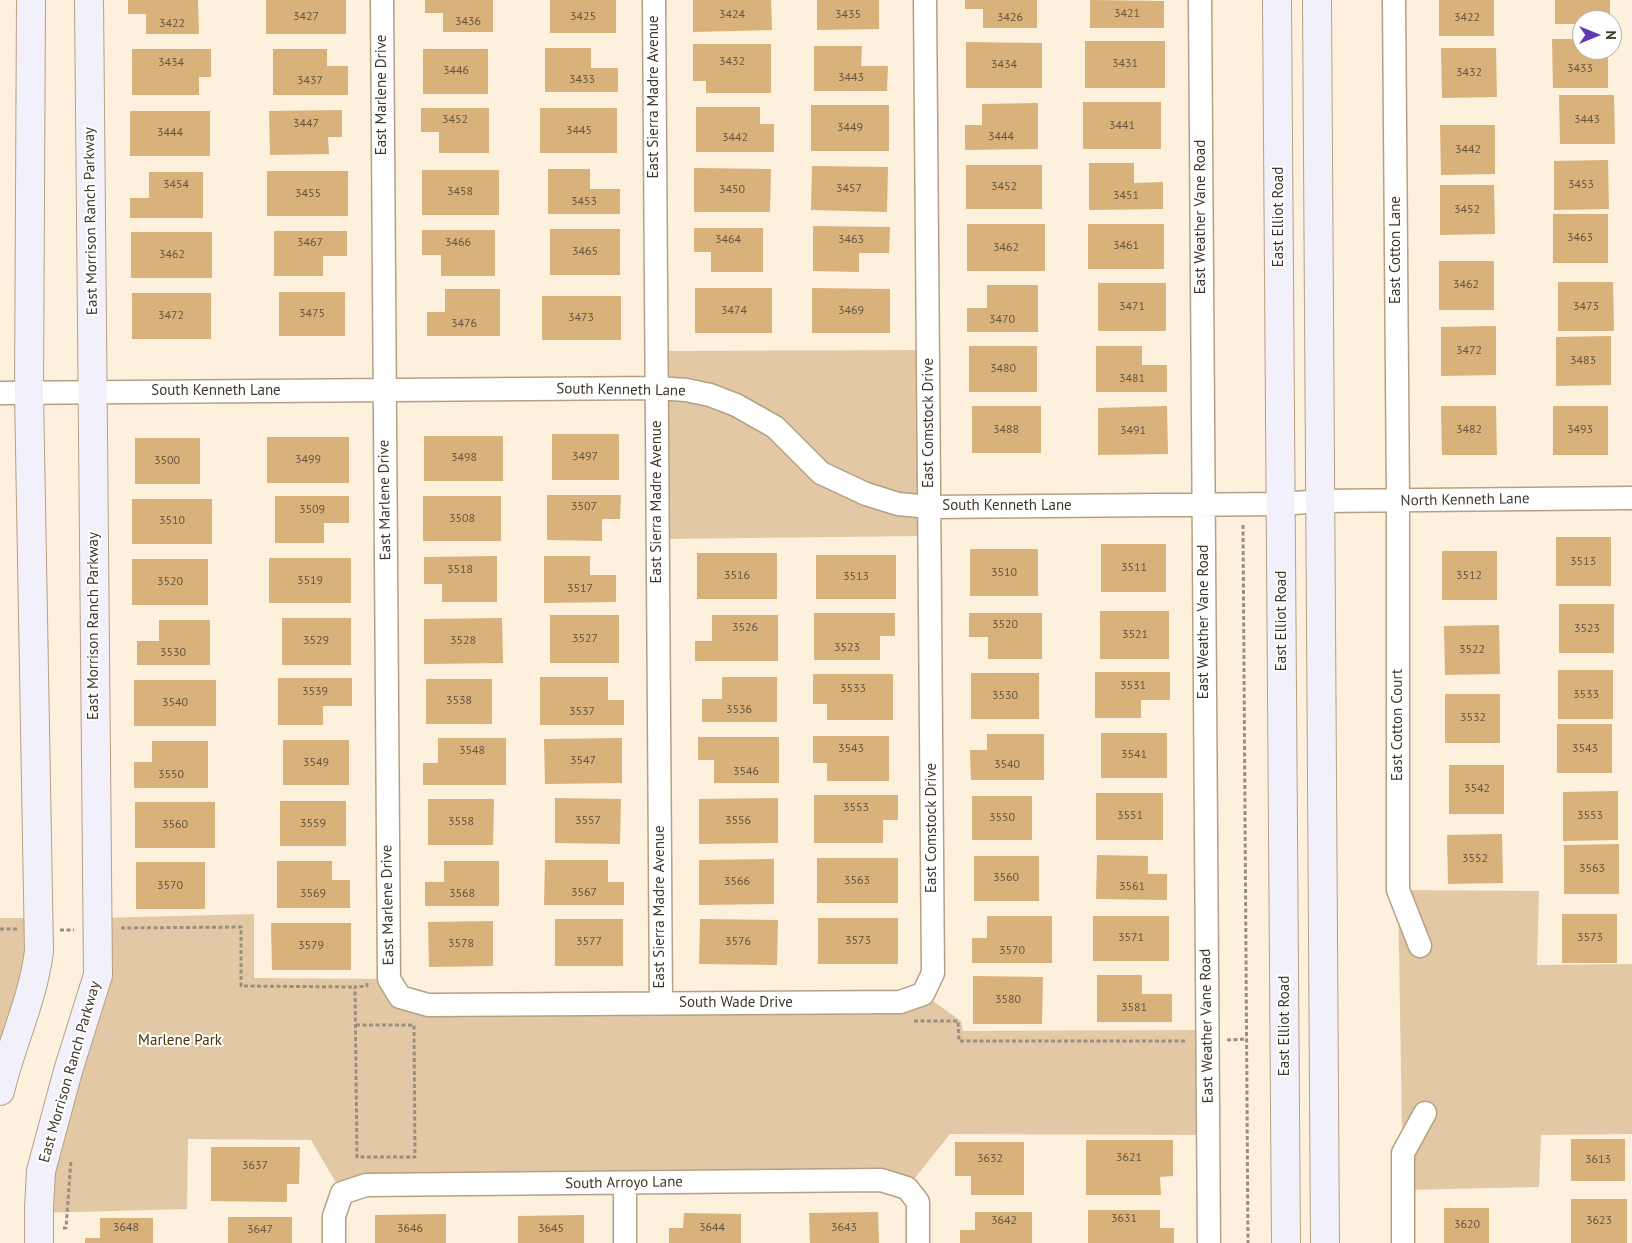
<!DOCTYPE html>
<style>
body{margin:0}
#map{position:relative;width:1632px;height:1243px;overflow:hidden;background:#fdf0dd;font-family:"PT Sans",sans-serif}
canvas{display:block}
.north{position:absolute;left:1572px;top:10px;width:50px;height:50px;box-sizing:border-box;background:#fff;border:1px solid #b3afaa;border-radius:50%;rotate:90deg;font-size:14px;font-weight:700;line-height:20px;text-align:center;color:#40372b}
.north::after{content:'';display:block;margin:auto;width:18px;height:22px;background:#5e39b1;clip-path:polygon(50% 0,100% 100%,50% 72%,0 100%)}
</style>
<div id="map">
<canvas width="1632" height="1243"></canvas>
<div class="north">N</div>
</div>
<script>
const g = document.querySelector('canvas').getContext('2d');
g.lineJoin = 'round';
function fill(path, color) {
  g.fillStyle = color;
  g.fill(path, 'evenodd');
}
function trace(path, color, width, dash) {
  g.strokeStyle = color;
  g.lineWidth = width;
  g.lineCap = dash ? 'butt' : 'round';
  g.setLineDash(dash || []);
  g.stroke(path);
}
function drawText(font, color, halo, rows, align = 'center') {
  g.font = font + ' "PT Sans",sans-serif';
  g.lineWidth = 4;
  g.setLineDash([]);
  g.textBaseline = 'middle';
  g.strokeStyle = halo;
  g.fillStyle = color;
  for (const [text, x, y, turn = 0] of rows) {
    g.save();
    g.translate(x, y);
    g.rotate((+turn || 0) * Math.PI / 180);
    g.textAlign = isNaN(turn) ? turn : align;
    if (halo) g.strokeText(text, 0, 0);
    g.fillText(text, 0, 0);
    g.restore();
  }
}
fill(new Path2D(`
 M922,350L924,536L664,539L663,351Z
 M1398,890L1539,891L1537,965L1632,964V1134L1541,1135L1539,1187L1403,1190Z
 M254,914V978L389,979L400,997L923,994L961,1021L963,1031L1207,1030L1208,1135L950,1134L907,1188L342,1193L311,1140L188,1139L187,1209L39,1213L97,918Z
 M0,918H28L30,958L0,1070Z`), '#e3c8a5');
fill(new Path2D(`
 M128,0H198L199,34H146V14H128Z
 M266,0H346V34H266Z
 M425,0H493V32H443V13H425Z
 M550,0H616V33H550Z
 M693,0H771L772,30L693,32Z
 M817,0H879V29L817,30Z
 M965,0H1037V28H983V9H965Z
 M1090,0L1164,1V28H1090Z
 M1439,0H1494V36H1439Z
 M1555,0H1610V20H1582V24H1555Z
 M1552,39H1582V50H1608V88H1553Z
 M1085,41H1165V88H1085Z
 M966,42L1042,43V88H966Z
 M693,44H771V93H706V81H693Z
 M814,46H862L861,66H888L887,91H814Z
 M545,48H591V68H618V92H545Z
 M1441,48H1496L1497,97L1442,98Z
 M132,49H211V77H199V95H132Z
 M273,49H327V66H348V95H273Z
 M423,49H488V94H423Z
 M1559,95H1614L1615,144H1560Z
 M1083,102H1161V149H1083Z
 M1038,103V149L965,150V125H982V104Z
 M811,105H889V151H811Z
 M696,107H760V124H774V152H696Z
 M421,108H489V153H439V132H421Z
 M540,108H617V153H540Z
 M342,110V137H328L329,154L270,155L269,111Z
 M130,111H210V156H130Z
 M1440,125H1495V174L1441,175Z
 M1608,160L1609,209L1554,210V161Z
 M1089,163H1134V183L1163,182V209L1089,210Z
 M966,165H1042V209H966Z
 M812,166L888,167L887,212L811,210Z
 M694,168L771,169L770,212H694Z
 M548,169H590V189H620V214H548Z
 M422,170H499V215H422Z
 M267,171H348V216H267Z
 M149,172H203V218H130V198H149Z
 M1440,185H1494L1495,234L1440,235Z
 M1553,214H1608V263H1553Z
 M967,224H1045V271H967Z
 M1088,224H1164V269H1088Z
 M813,226L890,227L889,253H859V272L813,271Z
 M694,228H763V272H711V252H694Z
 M550,229H620V275H550Z
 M422,230H495V276H441V255H422Z
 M274,231H347V256H323V276H274Z
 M131,232H212V278H131Z
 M1439,261H1494V310H1439Z
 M1558,282H1613L1614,331H1558Z
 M1098,283H1166V331H1098Z
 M987,285H1038V332H967V308H987Z
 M695,288H772V333H695Z
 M812,288L890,289V333H812Z
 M445,289H500V336H427V312H445Z
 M279,292H345V336H279Z
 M132,293H211V339H132Z
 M542,296H621V340H542Z
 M1496,326V375L1441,376V327Z
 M1611,336V385L1556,386V337Z
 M969,346H1037V392H969Z
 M1096,346H1142V365H1167V392H1096Z
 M972,406H1041V453H972Z
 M1167,406L1168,454L1098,455V408Z
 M1441,406H1496L1497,455H1442Z
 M1553,406H1608V455H1553Z
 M552,434H619V480H552Z
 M424,436H503V481H424Z
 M267,437H349V483H267Z
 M135,438H200V484H135Z
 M547,495H621L620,519H602V541L547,540Z
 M275,496H349V523H324V543H275Z
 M423,496H501V541H423Z
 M132,499H212V544H132Z
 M1556,537H1611V586H1556Z
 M1101,544H1166V592H1101Z
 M970,549H1038V596H970Z
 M1442,551H1497V600H1442Z
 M697,553H777V599H697Z
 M816,555H896V599H816Z
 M497,556V602H442V584H424V557Z
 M544,556H590V575H616V602L544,603Z
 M269,558H351V603H269Z
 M132,559H208V605H132Z
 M1559,604H1614V653H1559Z
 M1100,611H1169V659H1100Z
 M814,613H895V636H880V660H814Z
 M969,613H1042V659H988V637H969Z
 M550,615H619V663H550Z
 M712,615H778V661H695V641H712Z
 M282,618H351V665H282Z
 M502,618L503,663L424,664V619Z
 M159,620H210V665H137V641H159Z
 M1499,625L1500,674L1445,675L1444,626Z
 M1558,670H1613V719H1558Z
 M1095,672H1170V700H1141V718H1095Z
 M971,673H1039V719H971Z
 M813,674H893V720H827V704H813Z
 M540,677H608V700H624V725H540Z
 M722,677H777V722H702V699H722Z
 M278,678H352V706H323V725H278Z
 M426,679H492V724H426Z
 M134,680H216V726H134Z
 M1445,694H1500V743H1445Z
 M1557,724H1612V773H1557Z
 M1101,733H1167V778H1101Z
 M987,734H1044V780H971L970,750H987Z
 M813,736H889V781H827V763H813Z
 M698,737H779V783H714V760H698Z
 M438,738H506V785H423V763H438Z
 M622,738V783L545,784L544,739Z
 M283,740H349V785H283Z
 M152,741H208V788H134V762H152Z
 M1449,765H1504V814H1449Z
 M1618,791V840L1563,841V792Z
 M1096,793H1163V840H1096Z
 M814,795H898V820H883V843H814Z
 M972,796H1032V840H972Z
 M555,798L621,799L620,844L555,843Z
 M778,798V843L699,844V799Z
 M428,799H494L493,845H428Z
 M280,801H346V846H280Z
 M135,802H215V848H135Z
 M1502,834L1503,883L1448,884L1447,835Z
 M1619,844V894H1564V845Z
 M1097,855L1148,856V874H1167V900L1096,899Z
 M974,856H1039V901H974Z
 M817,858H898V903H817Z
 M774,859V904L699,905V860Z
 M545,860H608V882H624V905H544Z
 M277,861H332V880H350V908H277Z
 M444,861H499V906H425V882H444Z
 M136,862H205V909H136Z
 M1562,914H1617V963H1562Z
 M987,916H1052V963H972V938H987Z
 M1093,916H1169V961H1093Z
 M818,918H898V964H818Z
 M555,919H623V966H555Z
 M700,919L778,920L777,965L699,964Z
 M493,921V966L429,967L428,922Z
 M271,923H351V970H272Z
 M1097,975H1142V994H1172V1022H1097Z
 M973,976L1043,977L1042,1024H973Z
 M1571,1139H1625V1181H1571Z
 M1086,1140H1173V1176L1160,1177L1161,1195H1086Z
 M955,1142H1024V1195H971V1176H955Z
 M211,1147H300L299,1184H287V1202L211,1201Z
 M1571,1199H1627V1243H1571Z
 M1444,1208H1489V1243H1444Z
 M1088,1210H1160V1228H1174V1243H1088Z
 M878,1212L879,1243H810L809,1213Z
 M975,1212H1032V1243H960V1230H975Z
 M684,1213L741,1214V1243H669V1228H683Z
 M446,1214V1243H375V1215Z
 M584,1215V1243H518V1216Z
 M228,1217H292V1243H228Z
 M100,1218H153V1243H85V1238H100Z`), '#d8b17b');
const street = new Path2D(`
 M382,0L389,979L400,997L428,1005L900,1002L923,994L933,973L925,0
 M654,0L661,1003
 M1200,0L1209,1243
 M1394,0L1398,501V890L1420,946
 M0,393L657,388L686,390L710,395L736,405L775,427L821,473L866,494L898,504L930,507L1281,504L1321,501L1632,498
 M625,1184V1243
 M334,1243V1216L342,1193L366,1185L881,1180L907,1188L918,1202V1243
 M1403,1243V1153L1425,1113`);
const secondary = new Path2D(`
 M1277,0L1286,1243
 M1317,0L1325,1243
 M0,1091C11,1044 33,1000 39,951L29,393L31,0
 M39,1243V1208L41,1171L68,1071L98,975L89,0`);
trace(street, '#b5a083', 25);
trace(secondary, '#b5a083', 30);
trace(new Path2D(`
 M1243,525L1248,1243
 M121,928L241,927V986L355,987
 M0,929H17
 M60,930H74
 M914,1021H958L959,1041H1186
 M356,1025H414L415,1157H357L355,987L367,986V982
 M1227,1040L1247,1039
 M63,1228H66L71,1160`), '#9a8f7f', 3, [4, 2.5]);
trace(street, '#fff', 22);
trace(secondary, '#f2f0fb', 28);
drawText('12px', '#66563f', null, [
 ["3421",1127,14],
 ["3424",732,15],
 ["3435",848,15],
 ["3427",306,17],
 ["3425",583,17],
 ["3426",1010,18],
 ["3422",1467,18],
 ["3436",468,22],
 ["3422",172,24],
 ["3432",732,62],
 ["3434",171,63],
 ["3431",1125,64],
 ["3434",1004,65],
 ["3433",1580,69],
 ["3446",456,71],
 ["3432",1469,73],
 ["3443",851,78],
 ["3433",582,80],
 ["3437",310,81],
 ["3452",455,120],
 ["3443",1587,120],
 ["3447",306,124],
 ["3441",1122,126],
 ["3449",850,128],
 ["3445",579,131],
 ["3444",170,133],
 ["3444",1001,137],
 ["3442",735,138],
 ["3442",1468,150],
 ["3454",176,185],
 ["3453",1581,185],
 ["3452",1004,187],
 ["3457",849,189],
 ["3450",732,190],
 ["3458",460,192],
 ["3455",308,194],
 ["3451",1126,196],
 ["3453",584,202],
 ["3452",1467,210],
 ["3463",1580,238],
 ["3464",728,240],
 ["3463",851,240],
 ["3467",310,243],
 ["3466",458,243],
 ["3461",1126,246],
 ["3462",1006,248],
 ["3465",585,252],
 ["3462",172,255],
 ["3462",1466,285],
 ["3471",1132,307],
 ["3473",1586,307],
 ["3474",734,311],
 ["3469",851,311],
 ["3475",312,314],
 ["3472",171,316],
 ["3473",581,318],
 ["3470",1002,320],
 ["3476",464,324],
 ["3472",1469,351],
 ["3483",1583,361],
 ["3480",1003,369],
 ["3481",1132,379],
 ["3488",1006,430],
 ["3482",1469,430],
 ["3493",1580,430],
 ["3491",1133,431],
 ["3497",585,457],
 ["3498",464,458],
 ["3499",308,460],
 ["3500",167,461],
 ["3507",584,507],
 ["3509",312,510],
 ["3508",462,519],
 ["3510",172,521],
 ["3513",1583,562],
 ["3511",1134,568],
 ["3518",460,570],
 ["3510",1004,573],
 ["3516",737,576],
 ["3512",1469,576],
 ["3513",856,577],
 ["3519",310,581],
 ["3520",170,582],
 ["3517",580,589],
 ["3520",1005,625],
 ["3526",745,628],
 ["3523",1587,629],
 ["3521",1135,635],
 ["3527",585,639],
 ["3529",316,641],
 ["3528",463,641],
 ["3523",847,648],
 ["3522",1472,650],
 ["3530",173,653],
 ["3531",1133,686],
 ["3533",853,689],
 ["3539",315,692],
 ["3533",1586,695],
 ["3530",1005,696],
 ["3538",459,701],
 ["3540",175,703],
 ["3536",739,710],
 ["3537",582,712],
 ["3532",1473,718],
 ["3543",851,749],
 ["3543",1585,749],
 ["3548",472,751],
 ["3541",1134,755],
 ["3547",583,761],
 ["3549",316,763],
 ["3540",1007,765],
 ["3546",746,772],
 ["3550",171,775],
 ["3542",1477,789],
 ["3553",856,808],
 ["3551",1130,816],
 ["3553",1590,816],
 ["3550",1002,818],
 ["3557",588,821],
 ["3556",738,821],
 ["3558",461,822],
 ["3559",313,824],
 ["3560",175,825],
 ["3552",1475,859],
 ["3563",1592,869],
 ["3560",1006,878],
 ["3563",857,881],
 ["3566",737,882],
 ["3570",170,886],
 ["3561",1132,887],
 ["3567",584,893],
 ["3569",313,894],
 ["3568",462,894],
 ["3571",1131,938],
 ["3573",1590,938],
 ["3573",858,941],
 ["3577",589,942],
 ["3576",738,942],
 ["3578",461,944],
 ["3579",311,946],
 ["3570",1012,951],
 ["3580",1008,1000],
 ["3581",1134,1008],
 ["3621",1129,1158],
 ["3632",990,1159],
 ["3613",1598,1160],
 ["3637",255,1166],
 ["3631",1124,1219],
 ["3642",1004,1221],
 ["3623",1599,1221],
 ["3620",1467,1225],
 ["3648",126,1228],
 ["3644",712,1228],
 ["3643",844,1228],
 ["3646",410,1229],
 ["3645",551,1229],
 ["3647",260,1230]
]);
drawText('15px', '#40372b', '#fff', [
 ["East Marlene Drive",382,95,-90],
 ["East Sierra Madre Avenue",654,97,-90],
 ["East Weather Vane Road",1201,217,-90],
 ["East Elliot Road",1279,217,-90],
 ["East Morrison Ranch Parkway",91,221,-91],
 ["East Cotton Lane",1396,250,-90],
 ["South Kenneth Lane",621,390,1],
 ["South Kenneth Lane",216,391],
 ["East Comstock Drive",929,423,-90],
 ["East Marlene Drive",385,500,-91],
 ["North Kenneth Lane",1465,500,-1],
 ["East Sierra Madre Avenue",657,502,-90],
 ["South Kenneth Lane",1007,506],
 ["East Elliot Road",1282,621,-90],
 ["East Weather Vane Road",1204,622,-90],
 ["East Morrison Ranch Parkway",94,626,-90],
 ["East Cotton Court",1398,725,-90],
 ["East Comstock Drive",932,828,-90],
 ["East Marlene Drive",388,905,-91],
 ["East Sierra Madre Avenue",660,907,-90],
 ["South Wade Drive",736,1003],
 ["East Weather Vane Road",1207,1026,-91],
 ["East Elliot Road",1285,1026,-90],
 ["East Morrison Ranch Parkway",70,1072,-74],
 ["South Arroyo Lane",624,1183,-1]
]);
drawText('15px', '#4a3002', '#fff', [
 ["Marlene Park",180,1041]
]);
</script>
